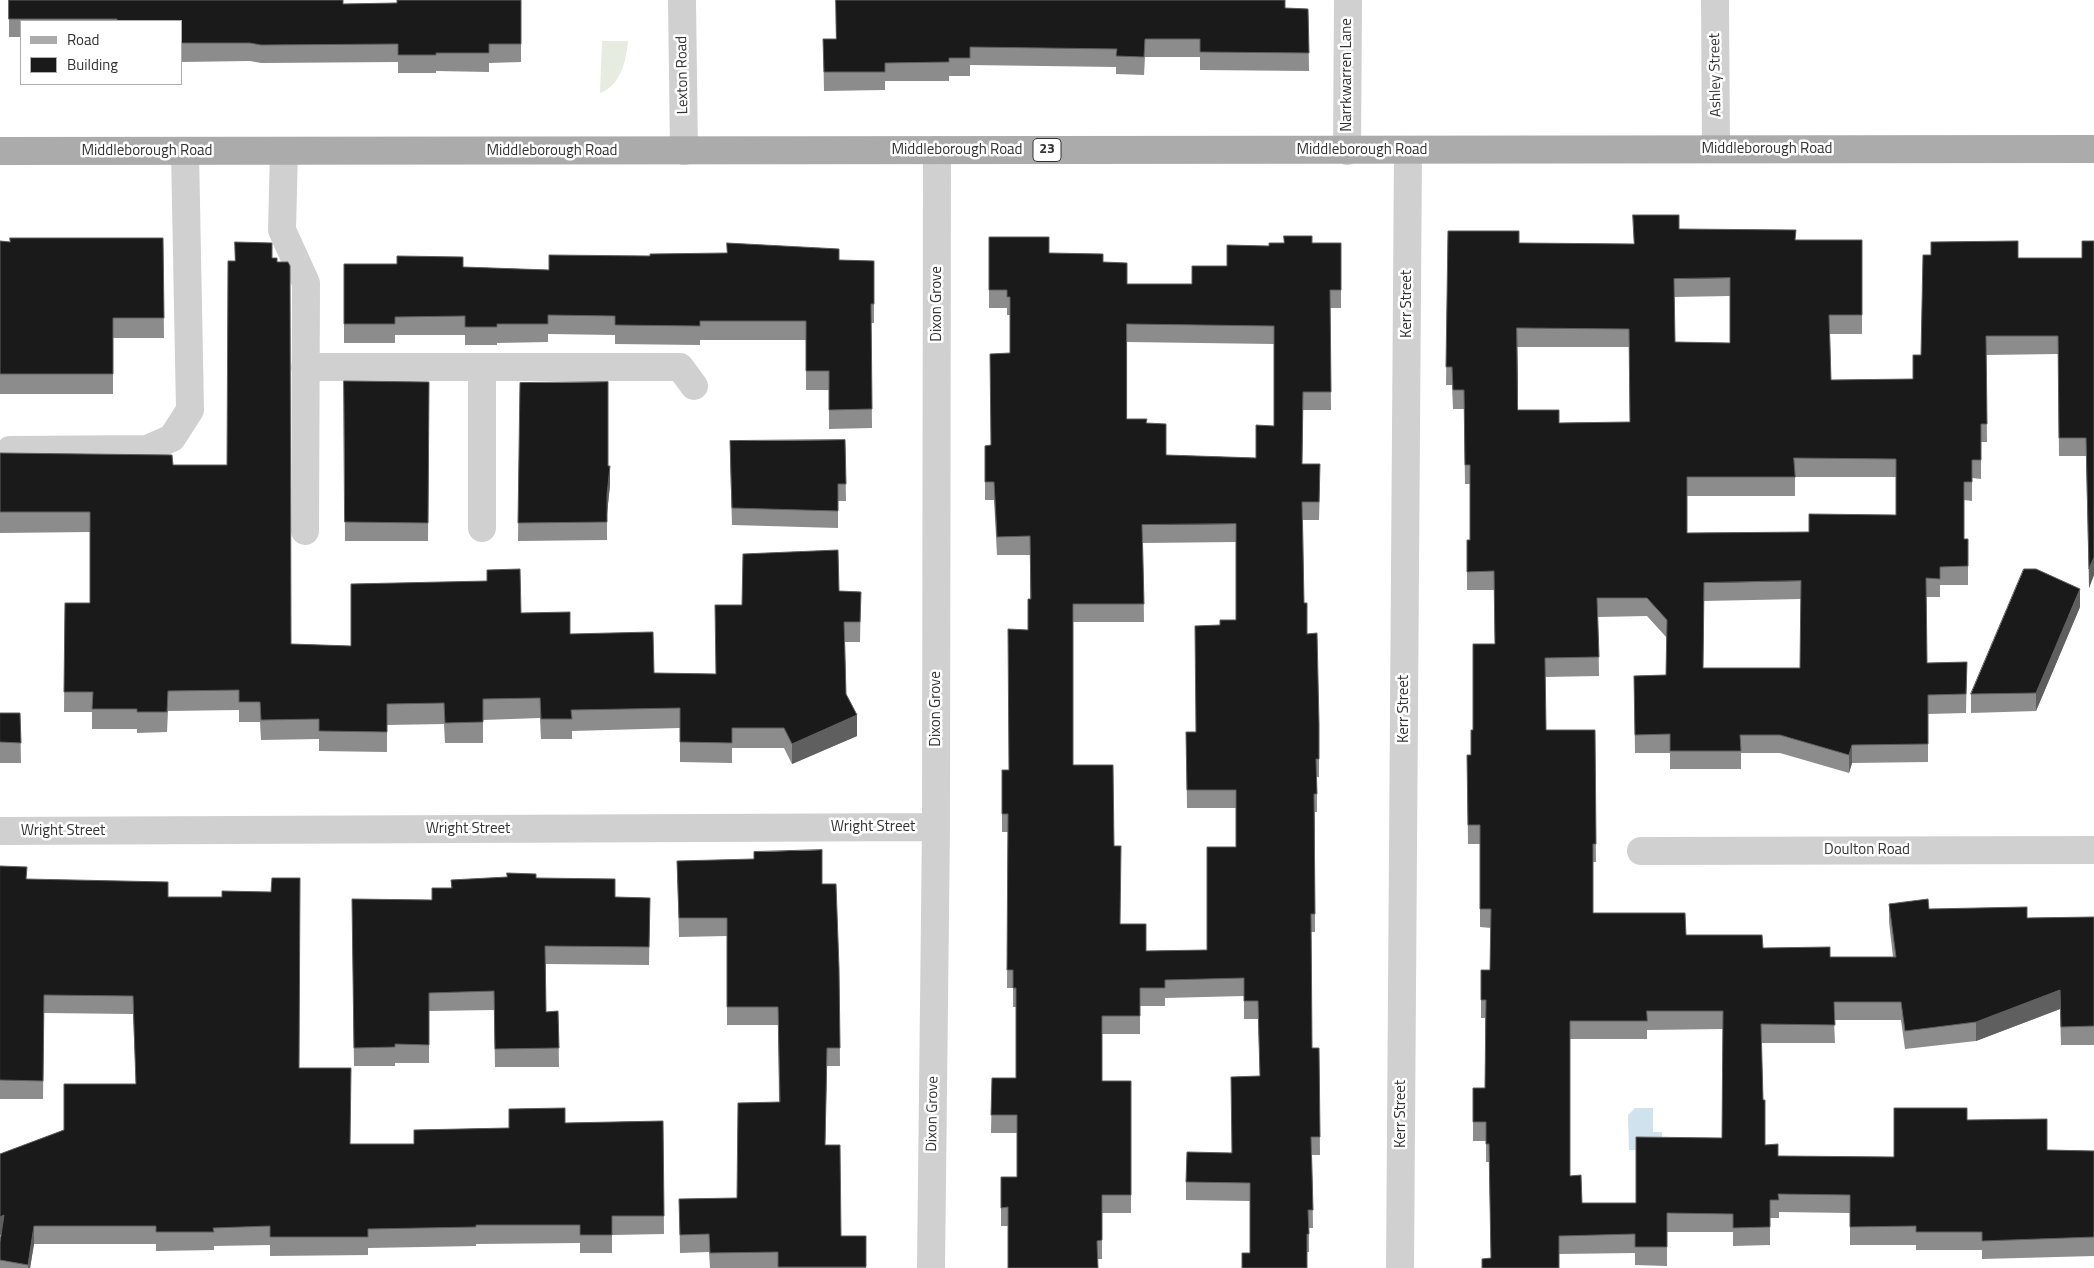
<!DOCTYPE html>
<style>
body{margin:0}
#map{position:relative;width:2094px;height:1268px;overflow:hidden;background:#fff;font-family:"Titillium Web",sans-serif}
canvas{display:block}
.legend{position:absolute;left:20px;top:20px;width:162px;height:65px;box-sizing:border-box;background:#fff;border:1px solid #adadad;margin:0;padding:6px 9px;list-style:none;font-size:15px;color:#333}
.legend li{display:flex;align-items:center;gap:10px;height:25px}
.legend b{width:25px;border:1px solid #adadad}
</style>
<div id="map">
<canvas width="2094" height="1268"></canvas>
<ul class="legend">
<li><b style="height:6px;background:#ababab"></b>Road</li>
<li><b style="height:14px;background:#1a1a1a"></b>Building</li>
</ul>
</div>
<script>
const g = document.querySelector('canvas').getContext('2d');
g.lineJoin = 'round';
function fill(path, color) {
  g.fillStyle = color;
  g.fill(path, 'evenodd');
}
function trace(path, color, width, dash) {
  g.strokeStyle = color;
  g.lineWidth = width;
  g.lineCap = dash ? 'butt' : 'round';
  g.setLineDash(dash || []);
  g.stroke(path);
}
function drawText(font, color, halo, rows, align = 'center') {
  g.font = font + ' "Titillium Web",sans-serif';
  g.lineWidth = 5;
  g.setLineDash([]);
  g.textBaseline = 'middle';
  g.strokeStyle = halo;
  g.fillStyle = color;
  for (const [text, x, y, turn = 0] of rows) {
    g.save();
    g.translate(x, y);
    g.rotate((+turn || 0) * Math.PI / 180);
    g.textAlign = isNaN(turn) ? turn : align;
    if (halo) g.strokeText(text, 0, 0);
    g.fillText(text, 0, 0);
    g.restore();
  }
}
fill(new Path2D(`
 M602,41H628C626,61 621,85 600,93Z`), '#e6ecdf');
fill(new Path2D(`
 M1635,1108H1653V1132H1662V1150H1629L1628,1115Z`), '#cfe2ee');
trace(new Path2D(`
 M682,0L684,151
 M1715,0L1716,149
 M284,151L282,230L306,283L305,531
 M1347,151L1348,0
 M305,367H680L694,386
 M482,367V528
 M10,450L147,449L172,438L190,410L185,151
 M0,831L936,827
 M1641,851L2094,850
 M931,1268L936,827L937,150
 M1400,1268L1408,150`), '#d0d0d0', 28);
trace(new Path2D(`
 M0,151L2094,149`), '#ababab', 28);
fill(new Path2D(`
 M9,0L343,4L521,0V62L489,63V72L436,71V73H398V62L261,63L250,61L181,62V21H21V37H9Z
 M1285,8L1308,9L1309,71L1200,70V57H1145L1144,75L1116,74V67L970,65V76H949V81H885V90L824,91L823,39H836Z
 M1679,229L1796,240H1862V334H1830L1831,380L1913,379L1921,355L2018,258H2082L2094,241V575L2089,588L2086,456H2059L2058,354L1986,355L1987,442H1981V479L1972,478V501L1964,500V539H1968V585H1940V597H1926L1927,663L1967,662L1966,713L1928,714V762L1852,763L1849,773L1780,753H1741V769H1670V753H1635L1634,676L1666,675L1667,638L1647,616L1598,617L1599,676L1545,677L1546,730H1595L1596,862H1593V913L1686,935L1763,948L1830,957H1893L1889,922V904L1929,909L2027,918L2094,917V1045H2061L2060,1009L1976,1041L1905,1049L1901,1020H1834L1835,1043H1761L1763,1100L1765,1145L1778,1156L1894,1157L1967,1120L2047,1150L2094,1151V1256L1982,1259V1250H1916V1245H1850V1213L1779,1212V1218H1770V1245L1733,1246V1232H1667V1266L1635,1265V1253L1559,1254L1491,1258L1489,1162H1486V1141H1473V1088H1485V1018H1481V970H1490L1491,928L1480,927V844H1468L1467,755H1471L1473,730L1495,644L1494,590H1467V540H1470V484H1465L1464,409H1453L1452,385H1446L1448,231L1519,243L1634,244ZM1730,296V343L1675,342L1674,297ZM1517,347H1629L1630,422L1559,423L1518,410ZM1795,477H1896V515L1809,532L1687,533V496H1795ZM1801,599L1800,668H1703L1704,601ZM1723,1029L1722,1138L1636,1203H1582L1570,1176V1039H1647V1030Z
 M989,237L1049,253L1103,262L1127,284H1192L1269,246L1312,243H1341V308H1330L1331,410H1303L1302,464L1320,483L1319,520H1303L1304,603L1307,634L1319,724V777H1317V812H1315V932H1311L1312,1048H1319L1320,1155H1312L1313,1228H1309V1252L1250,1253V1201L1186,1200V1182L1231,1153L1260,1076L1258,1019H1244V996L1165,998V1006H1140V1034H1102V1081H1131V1213H1102V1259H1098L1008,1226H1001V1177H1017V1133H991L992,1078H1016V1007H1013V988H1007L1008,832H1002V770H1009L1028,630L1030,599V555H997L994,500H985V446L991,445L1010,353V315H1007V308H989ZM1127,342L1274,344V426L1256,458L1166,455L1147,423L1127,419ZM1236,542V620L1196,732H1186L1187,808H1236V847L1207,950L1146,951L1120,924L1114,846L1073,765V622H1144L1143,543Z
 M163,238L164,338H113V394H0V241L10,242Z
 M839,260L874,261V323H871L872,428L829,429V390H806V340H700V345L615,344V335L548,334V342L497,343V345H465V335H395V343H344V264L463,267L549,270Z
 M344,381L429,382L428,541H345Z
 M520,383L608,466L610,485L607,513V540L518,541Z
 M845,440L846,501H838V528L732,525L730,458Z
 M0,453L173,465L291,644L351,646L521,613L570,634L654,673L716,674L742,605L839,591L861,592L860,642H845L846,694L857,736L792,764L784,748H732V763L680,762V728L572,731V739H541L540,718L483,720V743H445L444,724L387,725V752L319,751V739L261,740L260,722H239V710L168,711L167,732L137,733V729H92V712H64L65,603H90V532L0,533Z
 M2080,607L2036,711L1971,713V694Z
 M0,713H20L21,763H0Z
 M677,861L822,884L839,968L840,1066H827L825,1145L841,1236H866V1268H710L709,1252L680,1253L679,1199L737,1198L779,1102L778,1025H727V936L679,937Z
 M0,866L27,879L168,897L299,1068L350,1144H414V1130L509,1128L565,1123L663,1121L664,1234L612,1235V1253H580V1243L476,1244V1246L368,1248V1255L270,1256V1245L214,1246V1250L156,1251V1244H34L30,1268H0V1242L1,1235H0V1154L64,1130L136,1084L133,1014L44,1013L43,1099H0Z
 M536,878L615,897L650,898L649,965L546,964V1012L558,1011L559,1067H495L494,1010L429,1011V1063H395V1066H354L352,899L432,900L451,888V880Z`), '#8c8c8c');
fill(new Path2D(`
 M610,466V485L607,514V495Z
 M2094,557V575L2089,588V569Z
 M2080,589V607L2036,711V693Z
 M857,715V736L792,764V744Z
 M1852,745V763L1849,773V755Z
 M2060,990V1009L1976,1041V1022Z
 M4,1215V1234L0,1235V1217Z
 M34,1226V1244L30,1268H28Z`), '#5f5f5f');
const building = new Path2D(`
 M9,0H343V4L397,3V0H521V44H489V53H436V55H398V44L261,45L250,43H181V21H117V19H9Z
 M836,0H1285V8L1308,9L1309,53L1200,52V39H1145L1144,57L1116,56L1117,49L970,47V58H949V62L885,63V72H824L823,39H836Z
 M1633,215H1679V229L1796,230L1795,240H1862V315H1829L1831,380L1913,379V355H1921L1923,255H1931V242L2018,241V258H2082V241H2094V557L2089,569L2086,438H2059L2058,336H1986L1987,424H1981V460H1972V482H1964V539H1968V566L1940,567V579L1926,578L1927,663L1967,662L1966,694L1928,695V744L1852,745L1849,755L1780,735H1740L1741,751H1670V734L1635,735L1634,676L1666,675L1667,620L1647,598H1597L1599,657L1545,658L1546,730H1595L1596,844H1593V913H1685L1686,935H1762L1763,948L1830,947V957H1896L1889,904L1928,899L1929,909L2027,907V918L2094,917V1026L2061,1027L2060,990L1976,1022L1905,1031L1901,1002H1834L1835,1025L1761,1024L1763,1100H1765V1145L1778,1144V1156L1894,1157V1108H1967V1120L2047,1119V1150L2094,1151V1237L1982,1241V1232H1916V1226L1850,1227V1195L1778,1194L1779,1200H1770V1227L1733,1228V1214L1667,1213V1247H1635V1234L1559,1236V1268H1482V1259L1491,1258L1489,1144H1486V1122H1473V1088H1485L1486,1000H1481V970H1490L1491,909H1480V825H1468L1467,755H1471V730H1473V644H1495L1494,571L1467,572V540H1470V465H1465L1464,390H1453L1452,367H1446L1448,231H1519V243L1634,244ZM1730,278V343L1675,342L1674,279ZM1517,328L1629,329L1630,422L1559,423V410H1518ZM1794,458L1896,459V515L1809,514V532L1687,533V477H1795ZM1801,581L1800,668H1703L1704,583ZM1647,1011H1723L1722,1138L1636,1137V1203H1582L1581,1175L1570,1176V1021H1647Z
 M1284,236H1312V243H1341V290H1330L1331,392H1303L1302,464H1320L1319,502H1302L1304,603H1307V634L1317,633L1319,724V759H1316L1317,794H1314L1315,914H1311L1312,1048H1319L1320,1137H1311L1313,1210H1308L1309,1234H1307V1268H1242V1253H1250V1183L1186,1182L1187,1152L1232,1153L1231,1077L1260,1076L1258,1001H1244V978L1165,980V988H1140V1016H1102V1081H1131V1195H1102V1240L1097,1241L1098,1268H1008V1207L1001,1208V1177H1017V1115H991L992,1078H1016V988H1013V970H1007L1008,814H1002V770H1009L1008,629L1028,630V599H1031L1030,536L997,537L994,482H985V446L991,445L990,354L1010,353V297H1007V290H989V237H1049V253L1103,254V262L1127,263V284H1192V266H1227V245L1269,246V243H1284ZM1127,324L1274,326V426L1256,425V458L1166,455V424L1146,423L1147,419H1127ZM1236,524V620H1220V625L1195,626L1196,732H1186L1187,790H1236V847H1207V950L1146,951V924H1120L1121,846H1114L1113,765H1073V604H1144L1142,525Z
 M10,238H163L164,318H113V374H0V241L10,242Z
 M235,242L272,243V258H277V262H288L290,266L291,644L351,646V584L487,581V570L520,569L521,613L570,612V634L653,632L654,673L716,674L715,605H742L743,554L838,550L839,591L861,592L860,622H844L846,694L857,715L792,744L784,728H732V743L680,742V708L571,710L572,719H541L540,698L483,699V722L445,723L444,703L387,704V732L319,731V719L261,720L260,702H239V690L168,691L167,712H137V709H92L93,692H64L65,603H90V512H0V453L172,455L173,465H227L228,261H235Z
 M727,243L839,249V260L874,261V304H871L872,409L829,410V371H806V321H700V326L615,325V316L548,315V324H497V327H465V316L395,317V324H344V264H397V256L463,257V267L549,270V255L650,256V254L727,253Z
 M344,381L429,382L428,523L345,522Z
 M608,382V466H610L607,495V522L518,523L520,383Z
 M845,440L846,484H838V511L732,508L730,441Z
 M2024,569H2036L2080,589L2036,693L1971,694Z
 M0,713H20L21,743L0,742Z
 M822,850V884H836L839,968L840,1048H827L825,1145H840L841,1236H866V1267H778V1252L710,1253L709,1234L680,1235L679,1199L737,1198L738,1103L780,1102L778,1007H727V918H679L677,861L754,859V852Z
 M0,866L27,867L26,879L168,882V897H222V891L271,892L272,878H300L299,1068H351L350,1144H414V1130L509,1128V1109L565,1108V1123L663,1121L664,1216H612V1235H580V1225H476V1227L368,1229V1237H270V1226L213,1228L214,1232H156V1226H34L28,1265L0,1260V1242L4,1215L0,1217V1154L64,1130V1084H136L133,996L44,995L43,1081L0,1080Z
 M507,873L536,874V878L615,879V897L650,898L649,947L545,946L546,1012L558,1011L559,1048L495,1049L494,991L429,993V1045L395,1044V1047L354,1048L352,899L432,900V888H452L451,880L507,877Z`);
fill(building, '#1a1a1a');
trace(building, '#5f5f5f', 1);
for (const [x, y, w] of [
 [1047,150,28]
]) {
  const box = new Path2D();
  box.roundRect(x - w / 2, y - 11.5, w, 23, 4);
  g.fillStyle = '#fff';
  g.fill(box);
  trace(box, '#333', 1);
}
drawText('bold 14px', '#333', null, [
 ["23",1047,150]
]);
drawText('15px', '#333', '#fff', [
 ["Lexton Road",683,75,-91],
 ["Narrkwarren Lane",1347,75,-90],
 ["Ashley Street",1716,75,-91],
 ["Middleborough Road",1767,149],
 ["Middleborough Road",957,150],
 ["Middleborough Road",1362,150],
 ["Middleborough Road",147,151],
 ["Middleborough Road",552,151],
 ["Dixon Grove",937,304,-90],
 ["Kerr Street",1407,304,-90],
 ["Dixon Grove",936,709,-90],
 ["Kerr Street",1404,709,-90],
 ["Wright Street",873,827],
 ["Wright Street",468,829],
 ["Wright Street",63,831],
 ["Doulton Road",1867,850],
 ["Dixon Grove",933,1114,-89],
 ["Kerr Street",1401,1114,-90]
]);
</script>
